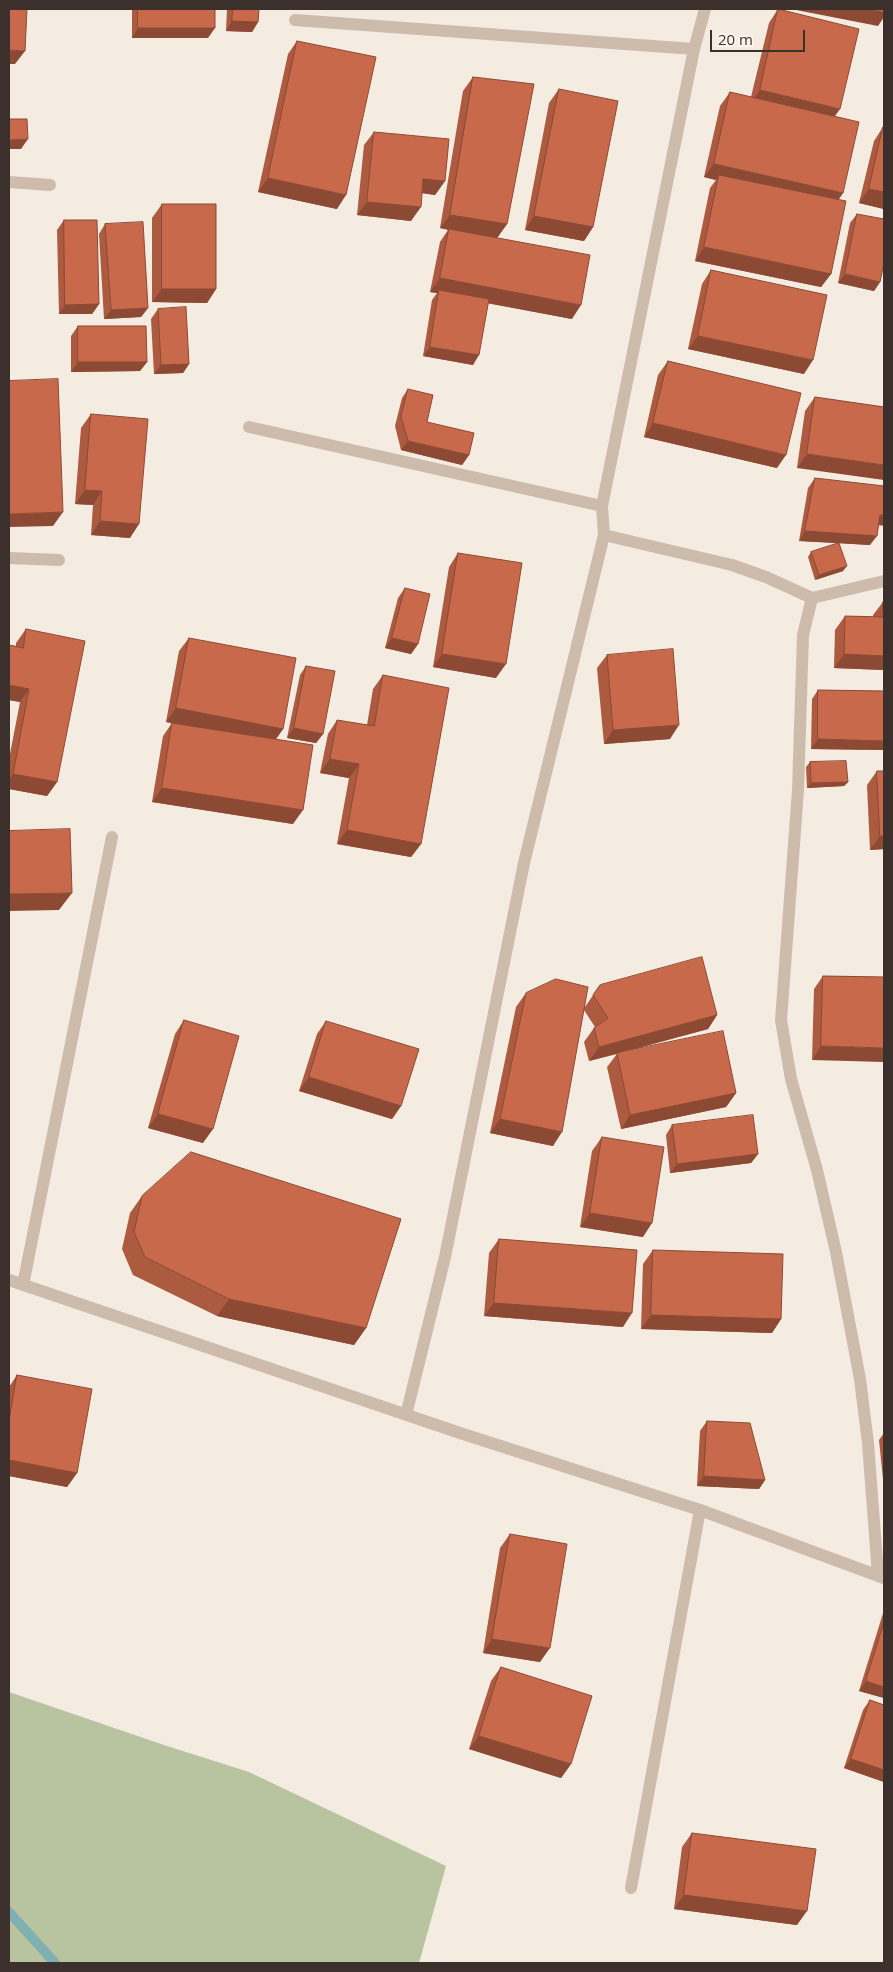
<!DOCTYPE html>
<style>
body{margin:0}
#map{position:relative;width:893px;height:1972px;overflow:hidden;background:#f4ebe1;font-family:"Open Sans",sans-serif}
canvas{display:block}
.frame{position:absolute;inset:0;border:10px solid #3b302b;pointer-events:none}
.scale{position:absolute;left:710px;top:30px;width:95px;height:22px;box-sizing:border-box;border:2px solid #3b302b;border-top:0;padding-left:6px;font-size:15px;line-height:18px;white-space:nowrap;color:#3b302b;-webkit-text-stroke:4px #fbf5ee;paint-order:stroke}
</style>
<div id="map">
<canvas width="893" height="1972"></canvas>
<div class="frame"></div>
<div class="scale">20 m</div>
</div>
<script>
const g = document.querySelector('canvas').getContext('2d');
g.lineJoin = 'round';
function fill(path, color) {
  g.fillStyle = color;
  g.fill(path, 'evenodd');
}
function trace(path, color, width, dash) {
  g.strokeStyle = color;
  g.lineWidth = width;
  g.lineCap = dash ? 'butt' : 'round';
  g.setLineDash(dash || []);
  g.stroke(path);
}
fill(new Path2D(`
 M9,1692L164,1745L249,1772L446,1866L419,1963H9Z`), '#b8c4a0');
trace(new Path2D(`
 M9,1912L55,1963`), '#7fb0b2', 10);
trace(new Path2D(`
 M705,9L694,49L602,506L604,535L732,565L766,577L812,598L803,635L798,790L781,1020L791,1079L817,1170L836,1252L860,1379L868,1443L878,1575
 M295,20L694,49
 M9,182L50,185
 M249,427L602,506
 M9,558L59,560
 M812,598L884,581
 M9,1280L460,1433L700,1510L884,1578
 M23,1285L112,837
 M406,1415L445,1257L524,863L604,535
 M631,1888L700,1510`), '#cdbbac', 12);
fill(new Path2D(`
 M132,9H215L208,38H132Z
 M227,9H259L258,22L252,32L226,31Z
 M778,9L834,116L843,193L839,199L831,274L821,287L695,261L710,188L716,180L704,177L720,106L730,92L751,97L769,23Z
 M297,41L337,209L258,192L288,54Z
 M473,77L507,224L497,238L572,319L488,303L473,365L423,356L432,300L437,293L430,292L440,242L448,230L440,228L463,91Z
 M559,89L593,227L584,241L525,230L549,103Z
 M883,127L884,209L859,203L874,141Z
 M374,132L445,181L435,195L422,193L411,221L357,215L364,145Z
 M162,204L216,289L207,303L152,302V218Z
 M857,214L880,282L874,291L838,283L850,223Z
 M64,220L99,304L92,314H59L57,230Z
 M105,224L148,308L141,317L104,319L99,234Z
 M711,270L804,374L688,349L702,284Z
 M158,309L189,364L183,373L154,374L151,319Z
 M78,326L147,362L140,371L71,372V336Z
 M668,361L777,468L644,437L658,375Z
 M408,389L427,422L469,455L462,465L401,450L395,426L402,398Z
 M815,397L884,407L797,468L805,411Z
 M91,414L130,538L91,535L93,505L75,504L81,428Z
 M815,478L878,525L870,545L839,543L843,571L815,580L808,557L811,552L839,543L799,541L808,488Z
 M458,553L496,678L433,667L449,567Z
 M405,588L418,644L411,654L385,648L398,598Z
 M883,602H884V670L834,668L835,630L845,616L873,617V615Z
 M26,629L57,782L47,796L9,789V759L20,702L9,700V645L16,646V643Z
 M189,638L283,729L276,739L293,824L152,802L163,736L172,723L166,722L179,651Z
 M607,655L670,739L604,744L597,668Z
 M306,666L323,734L316,743L287,738L300,675Z
 M383,675L421,844L411,857L337,844L349,778L320,773L328,734L337,720L367,725L373,689Z
 M818,690L884,691V750L811,749L812,699Z
 M810,762L848,782L844,786L807,788L806,767Z
 M877,771L884,849L870,850L867,785Z
 M823,976L884,977L812,1060L814,989Z
 M600,985L717,1015L708,1029L620,1053L736,1093L726,1107L621,1129L607,1067L617,1054L589,1061L584,1042L594,1028L595,1027L584,1010L553,1146L490,1133L516,1007L526,993L585,1007Z
 M184,1020L203,1143L148,1128L175,1034Z
 M326,1021L401,1106L392,1119L299,1091L317,1034Z
 M672,1125L758,1154L751,1163L670,1173L666,1135Z
 M602,1137L643,1237L580,1227L592,1151Z
 M142,1196L366,1328L354,1345L217,1316L133,1275L122,1249L130,1213Z
 M499,1239L623,1327L484,1316L489,1253Z
 M653,1250L781,1319L772,1333L641,1329L643,1264Z
 M17,1375L77,1473L67,1487L9,1476V1387Z
 M707,1421L765,1480L759,1489L697,1486L700,1431Z
 M884,1433V1489L879,1440Z
 M510,1534L540,1662L483,1653L500,1548Z
 M884,1610V1698L859,1691Z
 M501,1667L571,1764L561,1778L469,1749L491,1681Z
 M870,1700L884,1782L844,1768L863,1710Z
 M692,1833L797,1925L674,1909L682,1847Z`), '#ac5a40');
fill(new Path2D(`
 M791,9H870L884,12V17L878,26Z
 M232,21L258,22L252,32L226,31Z
 M138,28H215L208,38H132Z
 M9,50L25,51L15,64H9Z
 M760,90L840,109L830,123L750,104Z
 M28,139L21,149H9V140Z
 M714,164L843,193L833,207L719,175L716,180L704,177Z
 M268,178L346,195L337,209L258,192Z
 M423,179L445,181L435,195L414,192Z
 M869,189L884,192V209L859,203Z
 M367,202L421,207L411,221L357,215Z
 M450,215L507,224L497,238L440,228Z
 M534,216L593,227L584,241L525,230Z
 M704,247L831,274L821,287L695,261Z
 M845,274L880,282L874,291L838,283Z
 M440,278L581,305L572,319L438,294L439,290L437,293L430,292Z
 M162,289H216L207,303L152,302Z
 M99,304L92,314H59L65,305Z
 M148,308L141,317L104,319L111,310Z
 M698,336L813,360L804,374L688,349Z
 M430,347L479,355L473,365L423,356Z
 M78,362H147L140,371L71,372Z
 M189,364L183,373L154,374L161,365Z
 M653,423L786,455L777,468L644,437Z
 M408,441L469,455L462,465L401,450Z
 M807,454L884,465V480L797,468Z
 M85,490L102,491L93,505L75,504Z
 M63,512L53,526L9,527V514Z
 M880,515H884V526L873,524Z
 M100,521L139,524L130,538L91,535Z
 M805,531L877,536L870,545L799,541Z
 M847,566L843,571L815,580L819,575Z
 M392,638L418,644L411,654L385,648Z
 M442,654L506,664L496,678L433,667Z
 M844,654L884,656V670L834,668Z
 M9,685L29,689L20,702L9,700Z
 M176,708L283,729L273,743L166,722Z
 M679,725L670,739L604,744L613,730Z
 M294,728L323,734L316,743L287,738Z
 M818,739L884,741V750L811,749Z
 M330,759L359,764L349,778L320,773Z
 M13,774L57,782L47,796L9,789V780Z
 M848,782L844,786L807,788L811,783Z
 M162,788L303,810L293,824L152,802Z
 M347,830L421,844L411,857L337,844Z
 M880,836H884V849L870,850Z
 M72,893L59,910L9,911V894Z
 M717,1015L708,1029L589,1061L599,1047Z
 M821,1046L884,1048V1062L812,1060Z
 M309,1077L401,1106L392,1119L299,1091Z
 M736,1093L726,1107L621,1129L630,1115Z
 M158,1114L213,1129L203,1143L148,1128Z
 M500,1119L562,1132L553,1146L490,1133Z
 M758,1154L751,1163L670,1173L677,1164Z
 M590,1213L652,1223L643,1237L580,1227Z
 M229,1299L366,1328L354,1345L217,1316Z
 M494,1303L632,1313L623,1327L484,1316Z
 M651,1315L781,1319L772,1333L641,1329Z
 M9,1460L77,1473L67,1487L9,1476Z
 M704,1476L765,1480L759,1489L697,1486Z
 M492,1639L550,1648L540,1662L483,1653Z
 M866,1681L884,1687V1698L859,1691Z
 M479,1736L571,1764L561,1778L469,1749Z
 M851,1759L884,1770V1782L844,1768Z
 M684,1895L807,1911L797,1925L674,1909Z`), '#8c4a34');
const building = new Path2D(`
 M9,9H27L25,51L9,50Z
 M138,9H215V28H138Z
 M233,9H259L258,22L232,21Z
 M778,9L859,29L840,109L760,90Z
 M870,9H884V12Z
 M297,41L376,57L346,195L268,178Z
 M473,77L534,84L507,224L450,215Z
 M559,89L618,101L593,227L534,216Z
 M730,92L859,122L843,193L714,164Z
 M9,119H27L28,139L9,140Z
 M883,127H884V192L869,189Z
 M374,132L449,139L445,181L423,179L421,207L367,202Z
 M719,175L846,201L831,274L704,247Z
 M162,204H216V289H162Z
 M857,214L884,219V263L880,282L845,274Z
 M64,220H97L99,304L65,305Z
 M143,222L148,308L111,310L105,224Z
 M449,229L590,255L581,305L440,278Z
 M711,270L827,295L813,360L698,336Z
 M439,290L489,299L479,355L430,347Z
 M186,307L189,364L161,365L158,309Z
 M78,326H146L147,362H78Z
 M668,361L801,393L786,455L653,423Z
 M58,379L63,512L9,514V381Z
 M408,389L433,395L427,422L474,433L469,455L408,441L401,417Z
 M815,397L884,407V465L807,454Z
 M91,414L148,419L139,524L100,521L102,491L85,490Z
 M815,478L884,486V515H880L877,536L805,531Z
 M839,543L847,566L819,575L811,552Z
 M458,553L522,563L506,664L442,654Z
 M405,588L430,594L418,644L392,638Z
 M883,602H884V656L844,654L845,616L883,617Z
 M26,629L85,641L57,782L13,774L29,689L9,685V645L23,648Z
 M189,638L296,658L283,729L176,708Z
 M673,649L679,725L613,730L607,655Z
 M306,666L335,671L323,734L294,728Z
 M383,675L449,688L421,844L347,830L359,764L330,759L337,720L374,726Z
 M818,690L884,691V741L818,739Z
 M172,723L313,745L303,810L162,788Z
 M846,761L848,782L811,783L810,762Z
 M877,771H884V836H880Z
 M70,829L72,893L9,894V831Z
 M702,957L717,1015L599,1047L594,1028L608,1018L593,995L600,985Z
 M823,976L884,977V1048L821,1046Z
 M556,979L588,987L562,1132L500,1119L526,993Z
 M184,1020L239,1036L213,1129L158,1114Z
 M326,1021L419,1049L401,1106L309,1077Z
 M723,1031L736,1093L630,1115L617,1053Z
 M753,1115L758,1154L677,1164L672,1125Z
 M602,1137L664,1147L652,1223L590,1213Z
 M191,1152L401,1219L366,1328L229,1299L145,1257L134,1232L142,1196Z
 M499,1239L637,1250L632,1313L494,1303Z
 M653,1250L783,1254L781,1319L651,1315Z
 M17,1375L92,1389L77,1473L9,1460V1421Z
 M707,1421L750,1423L765,1480L704,1476Z
 M510,1534L567,1544L550,1648L492,1639Z
 M884,1622V1687L866,1681Z
 M501,1667L592,1696L571,1764L479,1736Z
 M870,1700L884,1705V1770L851,1759Z
 M692,1833L816,1849L807,1911L684,1895Z`);
fill(building, '#c8694b');
trace(building, '#8c4a34', 1);
</script>
